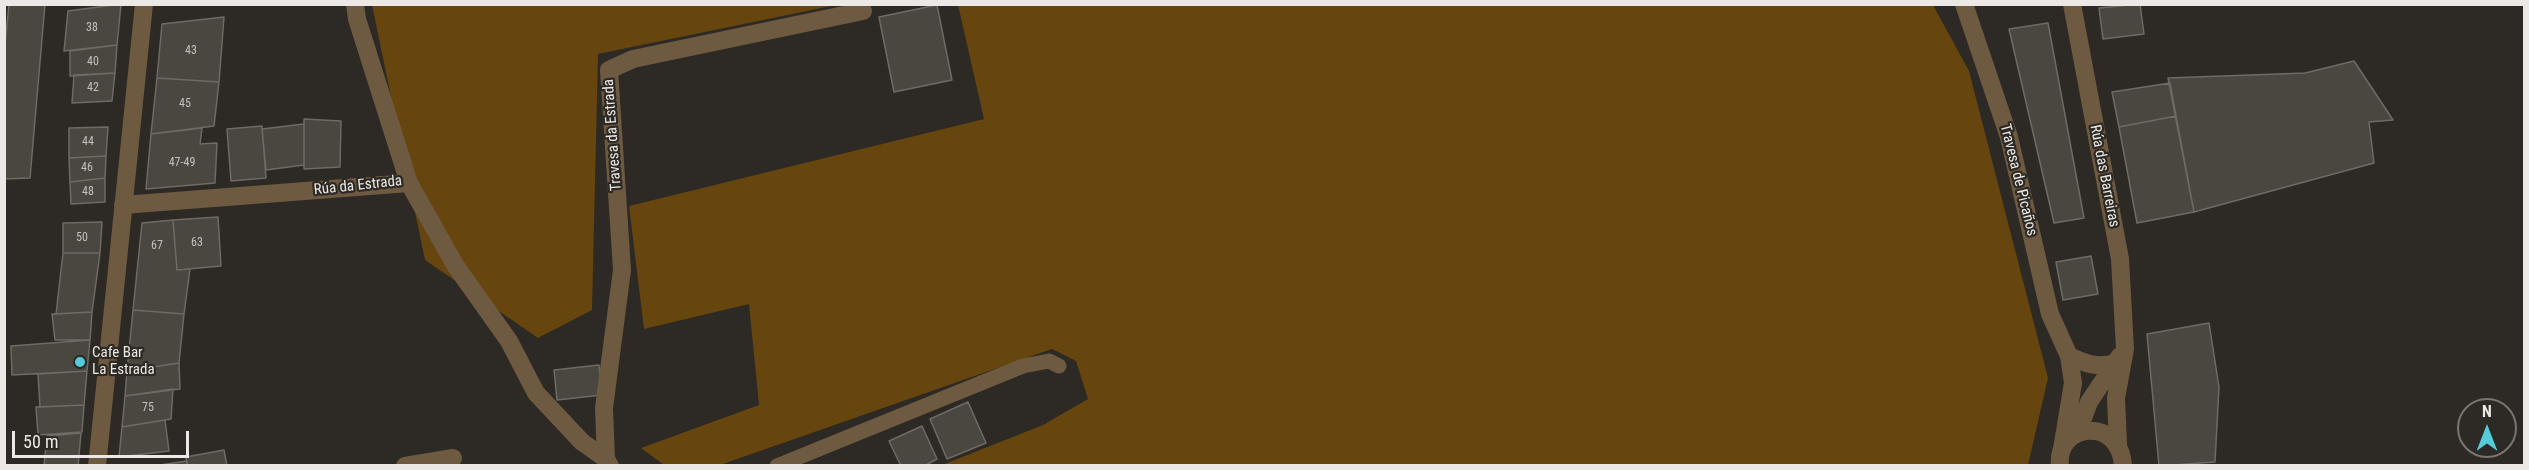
<!DOCTYPE html>
<meta charset="utf-8">
<style>
body{margin:0}
#map{position:relative;width:2529px;height:470px;overflow:hidden;background:#2d2924;font-family:"Roboto Condensed",sans-serif}
canvas{display:block}
.frame{position:absolute;inset:0;border:6px solid #ebe8e5;pointer-events:none}
.north{position:absolute;left:2457px;top:398px;width:60px;height:60px;box-sizing:border-box;background:#2d2924;border:2px solid #797571;border-radius:50%;rotate:0deg;font-size:16px;font-weight:700;line-height:24px;text-align:center;color:#ebe8e5}
.north::after{content:'';display:block;margin:auto;width:21px;height:27px;background:#53cbdb;clip-path:polygon(50% 0,100% 100%,50% 72%,0 100%)}
.scale{position:absolute;left:12px;top:431px;width:177px;height:27px;box-sizing:border-box;border:3px solid #ebe8e5;border-top:0;padding-left:8px;font-size:18px;line-height:21px;white-space:nowrap;color:#ebe8e5;-webkit-text-stroke:4px #2d2924;paint-order:stroke}
</style>
<div id="map">
<canvas width="2529" height="470"></canvas>
<div class="frame"></div>
<div class="north">N</div>
<div class="scale">50 m</div>
</div>
<script>
const g = document.querySelector('canvas').getContext('2d');
g.lineJoin = 'round';
function fill(path, color) {
  g.fillStyle = color;
  g.fill(path, 'evenodd');
}
function trace(path, color, width, dash) {
  g.strokeStyle = color;
  g.lineWidth = width;
  g.lineCap = dash ? 'butt' : 'round';
  g.setLineDash(dash || []);
  g.stroke(path);
}
function drawText(font, color, halo, rows, align = 'center') {
  g.font = font + ' "Roboto Condensed",sans-serif';
  g.lineWidth = 4.5;
  g.setLineDash([]);
  g.textBaseline = 'middle';
  g.strokeStyle = halo;
  g.fillStyle = color;
  for (const [text, x, y, turn = 0] of rows) {
    g.save();
    g.translate(x, y);
    g.rotate((+turn || 0) * Math.PI / 180);
    g.textAlign = isNaN(turn) ? turn : align;
    if (halo) g.strokeText(text, 0, 0);
    g.fillText(text, 0, 0);
    g.restore();
  }
}
fill(new Path2D(`
 M372,5H836L598,54L592,310L538,338L425,260Z
 M958,5H1933L1969,71L2048,378L2028,465H942L1043,425L1088,399L1076,361L1052,349L720,465H664L641,448L759,405L749,304L644,329L629,206L984,119Z`), '#66450e');
const building = new Path2D(`
 M9,4H45L30,178L4,179V55Z
 M121,4L117,45L64,51L68,11Z
 M2140,4L2144,34L2103,39L2099,8Z
 M937,5L952,80L894,92L879,17Z
 M224,17L219,82L157,78L162,24Z
 M2048,23L2084,218L2054,223L2009,29Z
 M117,45L115,73L70,76V51Z
 M2354,61L2393,120L2369,122L2374,163L2194,212L2168,78L2305,73Z
 M115,73L112,101L72,103L74,75Z
 M157,78L219,82L214,126L151,134Z
 M2170,83L2176,116L2119,127L2112,92Z
 M2176,116L2194,212L2137,223L2119,127Z
 M304,119L341,121L340,167L304,169Z
 M304,124V165L266,170L262,129Z
 M262,126L266,178L231,181L227,129Z
 M108,127L106,156L69,158V128Z
 M202,128L200,144L217,143L215,183L146,189L151,134Z
 M106,156L105,178L70,182L69,158Z
 M105,178V202L71,204L70,182Z
 M218,217L221,266L177,270L173,220Z
 M173,220L177,270L190,269L184,314L133,310L142,223Z
 M102,222L100,253H63V223Z
 M63,253H100L92,312L56,314Z
 M2091,256L2098,294L2063,300L2056,262Z
 M133,310L184,314L179,363L127,371Z
 M92,312L90,340H55L52,314Z
 M2209,323L2219,387L2215,462L2159,466L2147,334Z
 M90,340L87,371L12,375L11,346Z
 M179,363L180,389L125,396L127,371Z
 M599,365L602,395L557,400L554,370Z
 M87,371L84,405L40,407L38,374Z
 M173,389L171,419L122,427L125,396Z
 M968,402L986,443L947,459L930,419Z
 M84,405L82,432L38,435L36,407Z
 M165,420L169,451L119,457L122,427Z
 M922,426L937,459L924,466H901L889,441Z
 M81,433L78,466H44L47,436Z
 M224,450L227,466H187L186,457Z
 M187,461V466H161L160,465Z`);
fill(building, '#4a4640');
trace(building, '#6e6a64', 1.5);
trace(new Path2D(`
 M777,466L1023,366L1049,361L1059,366`), '#6e5a40', 15);
trace(new Path2D(`
 M355,4L357,19L409,183L455,265L509,341L536,393L582,442L606,459L610,466
 M1964,4L2009,137L2050,314L2069,356L2073,383L2062,449
 M2072,4L2120,259L2125,349L2116,398L2118,444
 M123,205L409,183
 M2069,356C2086,364 2097,368 2116,363
 M2078,432L2089,402L2120,356
 M606,459L604,408L622,270L609,70L633,59L863,11
 M97,466L144,4
 M405,466L453,458
 M2060,466C2055,423 2120,415 2123,466`), '#6e5a40', 18);
for (const [x, y, r, color] of [
 [80,362,6,"#53cbdb"]
]) {
  const dot = new Path2D();
  dot.arc(x, y, r, 0, 2 * Math.PI);
  g.fillStyle = color;
  g.fill(dot);
  trace(dot, '#2d2924', 2);
}
drawText('12px', '#c3c0bc', null, [
 ["38",92,28],
 ["43",191,51],
 ["40",93,62],
 ["42",93,88],
 ["45",185,104],
 ["44",88,142],
 ["47-49",182,163],
 ["46",87,168],
 ["48",88,192],
 ["50",82,238],
 ["63",197,243],
 ["67",157,246],
 ["75",148,408]
]);
drawText('15px', '#ebe8e5', '#2d2924', [
 ["Travesa da Estrada",613,135,-94],
 ["Rúa das Barreiras",2104,176,79],
 ["Travesa de Picaños",2018,180,76],
 ["Rúa da Estrada",358,186,-6]
]);
drawText('15px', '#ebe8e5', '#2d2924', [
 ["Cafe Bar",92,353],
 ["La Estrada",92,370]
], 'left');
</script>
